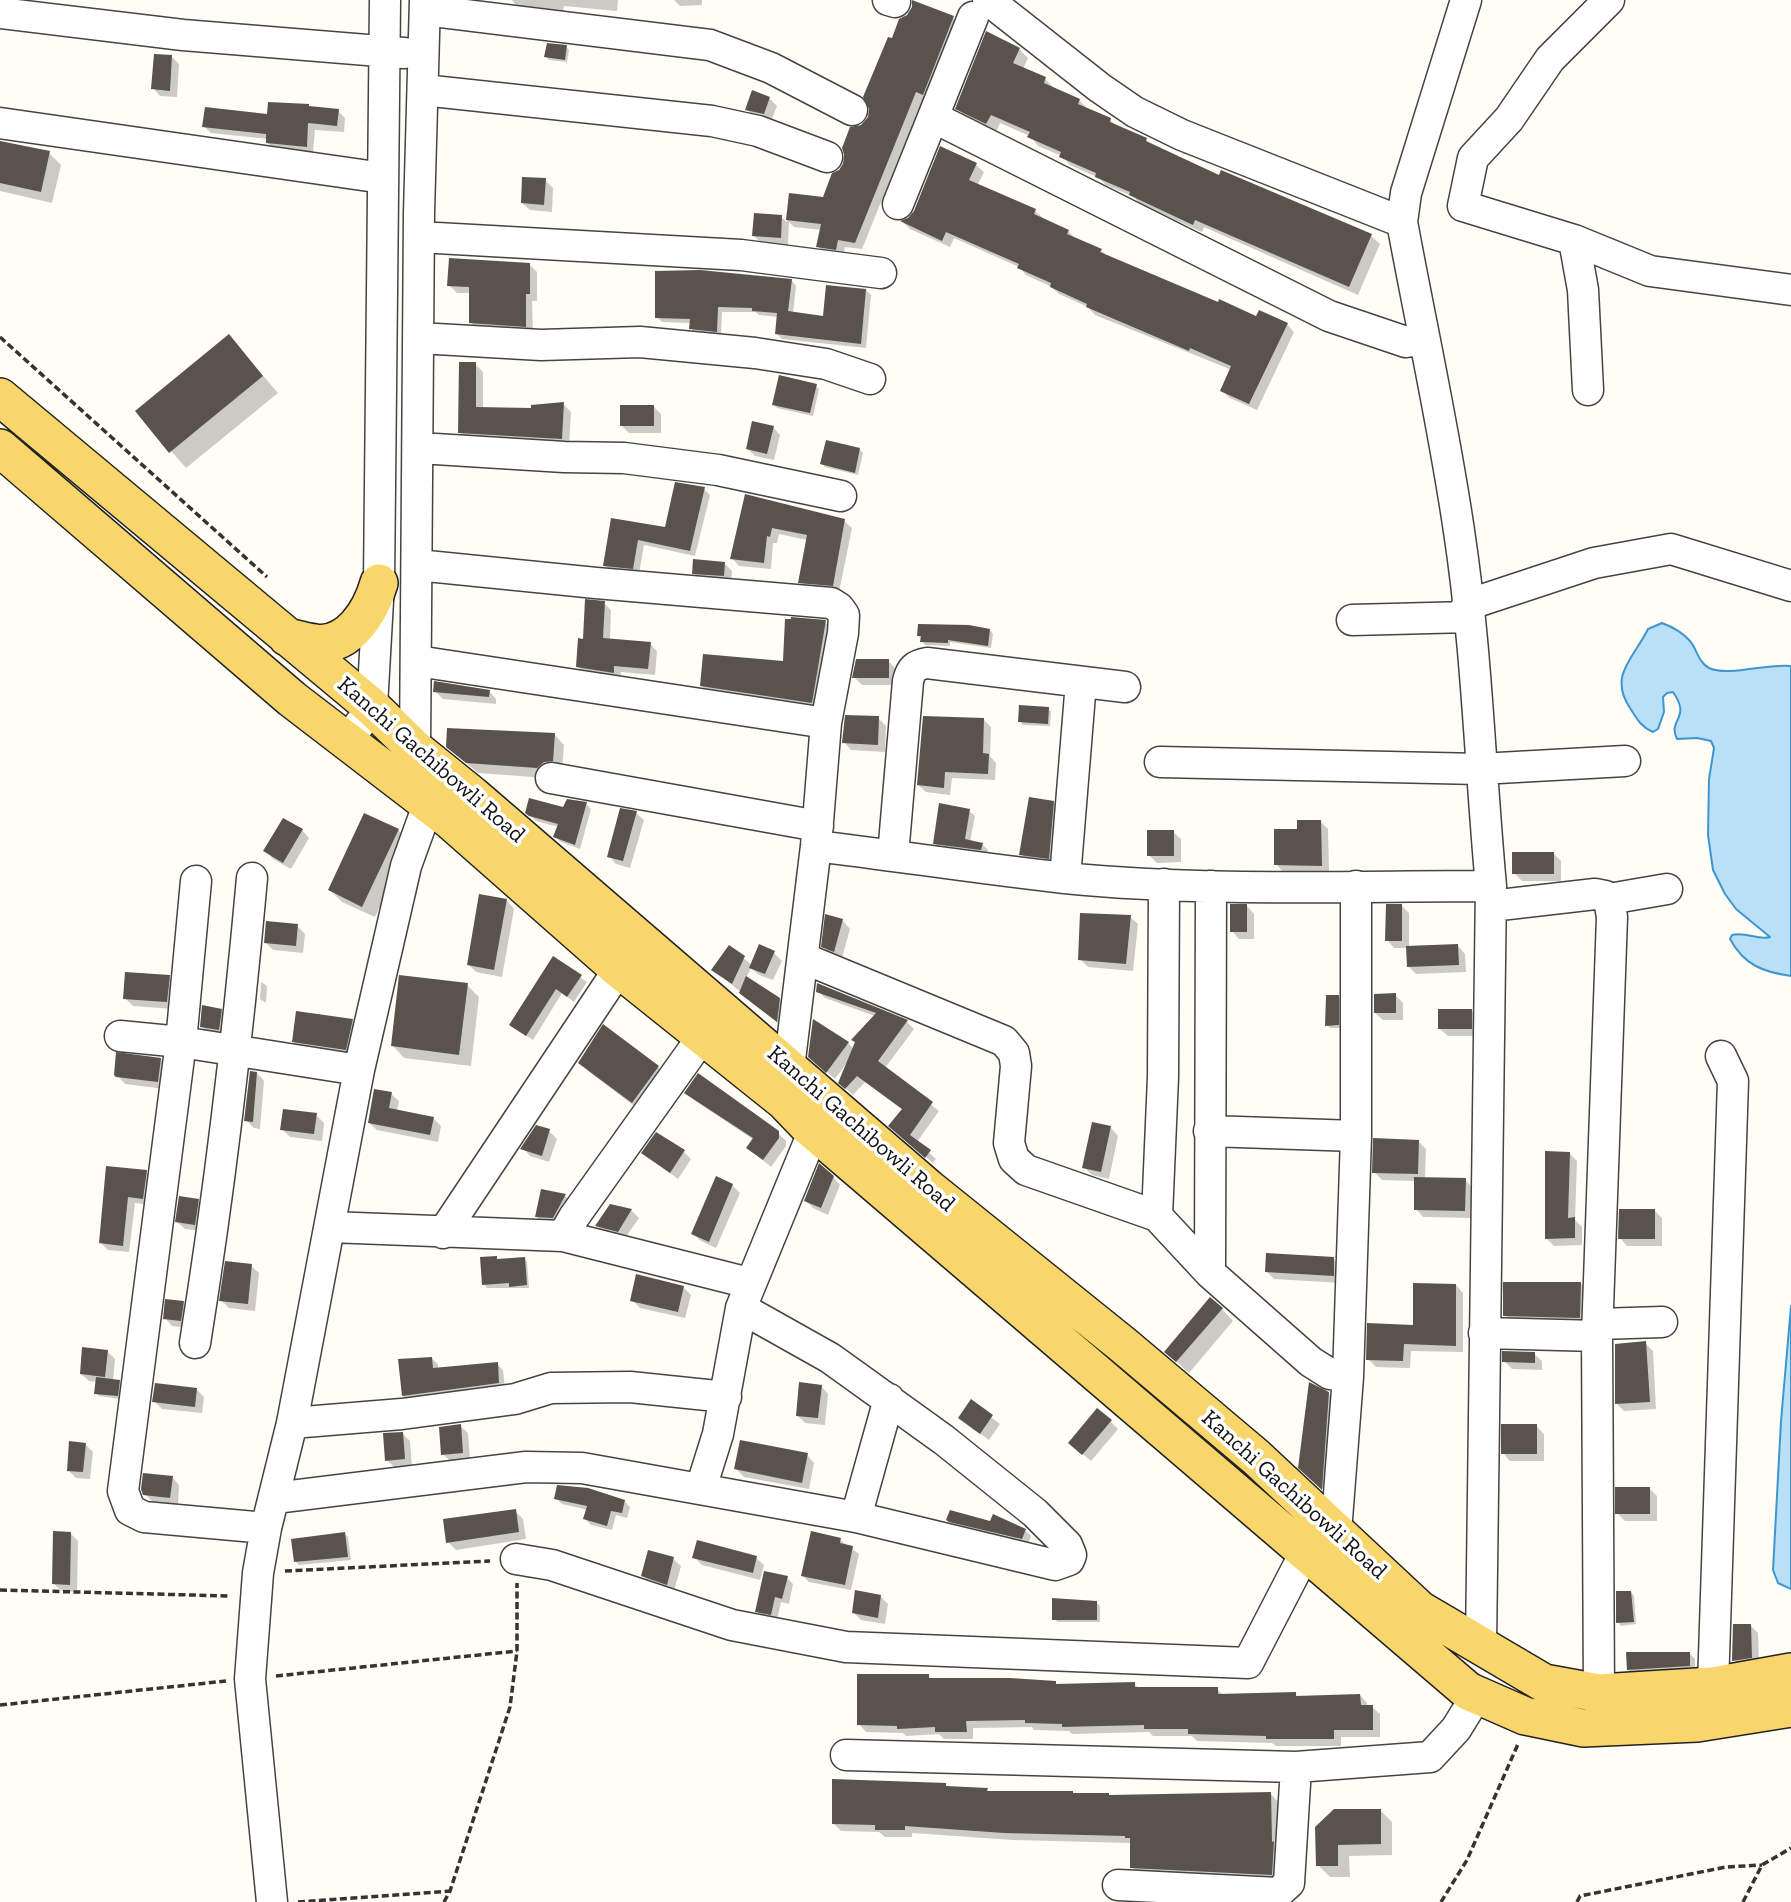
<!DOCTYPE html>
<style>
body{margin:0}
canvas{display:block;background:#fffdf5}
</style>
<canvas width="1791" height="1902"></canvas>
<script>
const g = document.querySelector('canvas').getContext('2d');
g.lineJoin = 'round';
function fill(path, color) {
  g.fillStyle = color;
  g.fill(path, 'evenodd');
}
function trace(path, color, width, dash) {
  g.strokeStyle = color;
  g.lineWidth = width;
  g.lineCap = dash ? 'butt' : 'round';
  g.setLineDash(dash || []);
  g.stroke(path);
}
function drawText(font, color, halo, rows, align = 'center') {
  g.font = font + ' "Zilla Slab",serif';
  g.lineWidth = 7;
  g.setLineDash([]);
  g.textBaseline = 'middle';
  g.strokeStyle = halo;
  g.fillStyle = color;
  for (const [text, x, y, turn = 0] of rows) {
    g.save();
    g.translate(x, y);
    g.rotate((+turn || 0) * Math.PI / 180);
    g.textAlign = isNaN(turn) ? turn : align;
    if (halo) g.strokeText(text, 0, 0);
    g.fillText(text, 0, 0);
    g.restore();
  }
}
const water = new Path2D(`
 M1662,623C1673,627 1682,632 1690,641C1697,649 1698,662 1709,668C1729,677 1767,663 1791,666V976C1763,972 1744,965 1730,939L1732,935C1746,931 1758,941 1770,937L1736,909L1725,894L1713,870L1708,835L1709,779L1714,748L1711,741L1697,738L1677,739C1667,719 1692,719 1673,692L1667,693L1663,697L1664,712L1658,729L1653,732C1641,727 1637,719 1630,708C1608,675 1634,658 1648,629Z
 M1791,1306V1589L1778,1583L1773,1570L1781,1421Z`);
fill(water, '#b9e0f7');
trace(water, '#3f96cf', 2);
fill(new Path2D(`
 M512,0H618L617,11L564,6L562,18L522,13Z
 M674,0H702V5L680,6Z
 M914,2L953,18L961,25L930,101L923,98L862,249L845,247L843,256L825,254L818,246L822,230L794,227L789,222L788,245L762,243L754,236L781,217L787,222L790,195L824,199L862,127L869,118L893,41L913,8Z
 M566,47L569,50L567,62L549,60L546,57Z
 M1019,49L1028,58L1023,69L1045,79L1054,88L1079,100L1088,109L1110,120L1118,127L1146,140L1153,146L1219,177L1371,236L1380,244L1358,295L1204,227L1202,232L1140,204L1134,197L1106,185L1099,178L1070,165L1062,156L1038,146L1030,136L1000,123L996,132L966,117L957,108Z
 M172,57L179,64L177,97L160,96L153,88Z
 M769,98L777,106L771,121L755,117L747,110Z
 M338,111L345,118L344,132L315,130L313,153L275,150L268,143V139L211,133L204,126L269,116Z
 M0,141L49,153L61,165L52,203L0,191Z
 M976,165L984,172L977,186L1035,211L1043,218L1068,231L1076,239L1101,250L1109,258L1257,318L1287,324L1294,332L1257,410L1230,398L1222,391L1232,370L1095,315L1088,307L1059,294L1052,287L1026,275L1019,267L954,238L950,247L910,229L903,222Z
 M545,180L553,188L552,212L530,210L522,203Z
 M529,264L537,272V301H532L533,333L479,330L471,323L470,293H457L449,285Z
 M792,281L796,286L793,313L825,318L866,290L871,295L866,348L782,339L777,334L779,317L759,315L756,312H722L721,336L696,333L691,328V323L662,322L657,317Z
 M229,336L278,393L186,468L137,412Z
 M475,364L483,372V409L532,410L563,404L571,412L569,446L468,440L460,432Z
 M816,386L819,389L813,416L777,408L774,404Z
 M654,407L661,414V433H629L622,426Z
 M773,427L780,435L774,460L755,456L747,448Z
 M860,450L863,453L858,475L825,467L822,463Z
 M704,489L710,495L695,556L644,545L639,574L611,571L605,565L613,520L667,529Z
 M746,496L844,521L852,528L839,592L807,589L800,582L807,540L779,534L777,543H773L771,569L739,566L732,558Z
 M724,563L732,571L731,583L701,581L694,573Z
 M604,603L611,610L610,641L650,644L657,651L655,675L621,672L620,679L585,674L578,667L585,641Z
 M825,622L837,634L823,714L714,698L702,686L785,663Z
 M990,630L993,634L991,648L950,642V646L925,645L918,635Z
 M888,661L896,669V685H862L854,677Z
 M435,691H489L496,699V704L443,699Z
 M1048,708L1051,712L1050,726L1023,725L1020,721Z
 M878,718L886,726L885,752L851,750L844,742Z
 M983,719L991,727L990,756L996,763L995,780L952,778L950,795L926,792L918,785Z
 M554,734L564,745L562,770L547,778L478,773L448,747Z
 M1053,802L1061,810L1056,865L1029,862L1021,854Z
 M586,804L591,809L580,849L561,842L555,837L559,827L536,821L527,812L564,810Z
 M969,811L975,816L970,842L982,844L988,850L987,855L940,849L935,843Z
 M636,813L644,820L630,868L616,864L609,856Z
 M1320,821L1328,829L1329,872H1283L1276,864L1298,831Z
 M302,830L309,838L291,869L273,859L266,851Z
 M398,830L410,842L375,917L342,902L330,890Z
 M1173,832L1181,839V862L1157,863L1149,855Z
 M1553,853L1561,861V881H1522L1514,873Z
 M507,901L514,909L502,977L476,972L468,964Z
 M1247,906L1254,914V939H1239L1232,931Z
 M1402,906L1409,913V947L1458,946L1465,954L1466,972L1416,974L1408,966V948H1394L1387,940Z
 M827,917L843,921L850,929L842,958L831,954L823,946Z
 M1130,917L1138,924L1133,971L1088,967L1080,959Z
 M297,926L305,934L303,953L273,950L265,942Z
 M729,947L752,965L774,953L782,961L773,980L759,975L751,968L746,978L779,999L787,1007L784,1028L714,970Z
 M553,958L587,982L574,1002L562,993L533,1040L517,1030Z
 M169,977L177,985L174,1009L133,1006L125,998Z
 M261,982L267,986L266,1003L260,999Z
 M467,985L479,997L471,1066L404,1058L393,1046Z
 M818,991L907,1022L914,1029L885,1068L939,1111L917,1142L936,1159L933,1163L897,1133L903,1110L865,1082L853,1095L840,1083L848,1061L835,1079L818,1064L848,1043L854,1049L875,1016L825,998Z
 M1395,995L1403,1003V1020H1383L1375,1013Z
 M1338,996L1341,1000V1028H1330L1327,1025Z
 M1471,1010L1479,1018V1036H1448L1440,1029Z
 M221,1011L228,1019L226,1037L210,1034L202,1027Z
 M352,1021L364,1033L357,1061L305,1053L293,1041Z
 M604,1027L658,1067L670,1079L645,1114L592,1074L580,1062Z
 M161,1059L168,1066L165,1089L125,1084L116,1074Z
 M257,1073L264,1081L260,1129L254,1128L246,1120Z
 M686,1093L778,1133L786,1141V1146L771,1167L748,1148L754,1140L694,1100Z
 M391,1094L399,1101L397,1111L433,1118L441,1126L438,1142L377,1130L369,1123Z
 M316,1115L324,1123L322,1141L290,1137L282,1129Z
 M1093,1124L1111,1128L1118,1136L1109,1179L1092,1175L1084,1167Z
 M549,1131L557,1139L549,1162L530,1156L523,1148Z
 M1419,1142L1426,1149L1425,1179L1465,1180L1473,1188L1472,1218L1423,1217L1416,1209V1181L1382,1180L1374,1172Z
 M684,1152L691,1159L678,1179L643,1153Z
 M1569,1153L1577,1161L1575,1220L1582,1227V1245L1554,1246L1547,1239Z
 M108,1168L146,1172L153,1179L150,1205L135,1203L129,1252L108,1250L101,1243Z
 M833,1177L840,1185L828,1215L813,1208L806,1201Z
 M732,1185L740,1193L716,1248L701,1241L693,1234Z
 M543,1191L565,1196L573,1203L561,1225L544,1224L537,1217Z
 M198,1201L205,1208L202,1231L185,1229L177,1222Z
 M610,1206L631,1210L639,1218L625,1238L605,1233L597,1226Z
 M1655,1211L1662,1218V1246H1627L1620,1238Z
 M496,1258L499,1261L524,1258L527,1262L529,1288H487L484,1284Z
 M1334,1259L1341,1267V1283L1274,1279L1266,1271Z
 M251,1266L259,1273L255,1311L229,1308L221,1300Z
 M1581,1284L1593,1296L1591,1329L1517,1327L1505,1315Z
 M1456,1285L1463,1293V1352L1411,1351L1410,1368L1376,1367L1368,1359L1415,1327Z
 M683,1287L691,1295L685,1318L640,1308L632,1300Z
 M183,1303L191,1311L188,1328L172,1326L165,1318Z
 M1222,1309L1233,1321L1189,1373L1166,1352Z
 M1645,1343L1653,1351L1656,1409L1624,1411L1617,1404Z
 M107,1351L115,1359L113,1381H119L122,1385L120,1399L99,1396L96,1393L97,1382L89,1381L81,1374Z
 M1534,1354L1542,1361V1370L1512,1369L1504,1361Z
 M431,1358L438,1364V1370L497,1364L503,1370L505,1389L409,1402L403,1396Z
 M821,1386L828,1394L825,1425L805,1423L797,1415Z
 M196,1389L204,1397L202,1413L162,1409L154,1401Z
 M1328,1393L1341,1405L1329,1494L1310,1476Z
 M971,1402L1000,1424L989,1440L968,1425Z
 M1111,1422L1118,1429L1091,1461L1078,1450Z
 M460,1426L468,1433L470,1460L450,1461L443,1454Z
 M1536,1426L1544,1434V1461H1510L1503,1453Z
 M402,1433L410,1441L412,1467L395,1468L387,1460Z
 M85,1444L93,1452L90,1479L76,1478L68,1470Z
 M807,1455L814,1463L809,1489L744,1477L736,1469Z
 M172,1477L179,1485L178,1505L153,1502L145,1494Z
 M1649,1488L1657,1496V1521H1625L1617,1513Z
 M556,1498L624,1501L630,1507L627,1518L616,1515L612,1530L591,1525L585,1519L588,1510L562,1504Z
 M515,1511L523,1519L526,1539L456,1550L448,1542Z
 M948,1520L991,1523L1025,1530L1031,1536L1028,1544L954,1526Z
 M70,1533L78,1541L77,1592L62,1591L54,1584Z
 M345,1534L348,1537L351,1560L299,1565L296,1562Z
 M840,1540L859,1554L851,1590L809,1582L803,1576Z
 M694,1557L756,1558L764,1565L760,1580L702,1565Z
 M673,1559L681,1566L674,1591L651,1583L643,1576Z
 M787,1578L793,1584L789,1604L781,1602L777,1620L763,1617L757,1611Z
 M1631,1592L1634,1596L1636,1624L1621,1626L1618,1622Z
 M880,1596L888,1604L885,1624L861,1620L854,1613Z
 M1096,1602L1100,1606V1622H1058L1054,1619Z
 M1751,1626L1758,1633L1759,1665L1742,1668L1734,1660Z
 M1689,1653L1695,1659V1671L1634,1675L1628,1670Z
 M928,1676L932,1679L1056,1683L1058,1686L1134,1684L1139,1688L1217,1689L1223,1695L1295,1694L1299,1698L1360,1695L1367,1703L1368,1707H1372L1380,1714V1737H1341V1746H1276L1272,1743L1197,1741L1192,1736H1153L1149,1732L1072,1734L1069,1731L1034,1730L1032,1727L973,1728V1739H944L939,1734L906,1736L903,1733L866,1732L859,1724Z
 M945,1784L950,1788L987,1790L989,1792L1111,1797L1271,1794L1278,1802L1279,1882L1139,1875L1132,1867L1131,1843L1013,1840L912,1833V1837H885L879,1832L841,1831L834,1824Z
 M1380,1810L1392,1822V1855L1349,1856L1350,1877H1330L1318,1865L1317,1828Z`), '#0003');
fill(new Path2D(`
 M912,0L954,16L923,95L916,92L855,243L838,240L836,250L816,247L821,224L786,220L789,193L823,197L832,173L839,170L843,164L844,155L842,148L850,127L861,125L868,117L869,109L863,97L888,37L892,38L899,19L907,15L912,7Z
 M986,31L1020,48L1013,63L1046,77L1044,83L1080,99L1078,104L1111,118L1110,122L1147,138L1146,141L1219,175L1221,170L1372,234L1349,287L1195,220L1193,225L1129,195L1130,192L1095,177L1096,173L1059,157L1061,152L1027,137L1030,132L991,115L986,124L955,109Z
 M547,43L567,45L565,60L544,57Z
 M154,54L172,55L170,91L151,89Z
 M752,90L770,97L764,114L745,110Z
 M268,102L309,104V106L339,109L337,126L308,123L307,147L266,143V134L202,127L205,107L267,114Z
 M0,141L50,151L41,192L0,183Z
 M940,146L977,163L969,180L1036,209L1034,214L1069,230L1067,234L1102,249L1100,252L1218,302L1219,299L1256,316L1259,310L1288,323L1249,404L1220,391L1231,366L1190,348L1189,351L1086,307L1087,304L1050,287L1051,283L1017,268L1019,264L946,232L942,241L900,221L908,218L914,211Z
 M522,177L546,178L544,205L521,203Z
 M754,213L782,215L781,238L752,236Z
 M449,258L530,263V294H526V327L469,323V287L447,286Z
 M700,270L792,279L788,311L823,316L826,285L866,289L861,344L775,334L777,313L752,311V308L718,307L717,332L689,329L690,319L655,318V271Z
 M229,334L263,376L169,453L135,411Z
 M459,362H476V407L531,408V405L564,402L562,439L458,433Z
 M779,375L817,384L810,413L772,405Z
 M620,405H654V426H620Z
 M752,421L774,426L767,454L746,449Z
 M826,440L860,448L855,473L820,464Z
 M675,482L705,487L690,551L638,540L633,569L603,566L611,518L665,527Z
 M745,494L845,519L833,586L798,583L807,535L772,528L770,537L767,536L764,563L730,559Z
 M693,559L725,562L724,576L692,574Z
 M585,599L605,601L603,638L651,642L648,669L614,666V673L576,667L578,638L583,639Z
 M791,617L826,620L812,703L700,686L703,654L783,661L785,619H791Z
 M918,624L969,625L990,629L988,646L948,640V643L920,642L921,636H917Z
 M856,659H889V678H852Z
 M434,681L490,690L489,697L433,692Z
 M1019,705L1049,707L1048,724L1018,722Z
 M845,715L879,716L878,745L842,743Z
 M923,716L984,718L983,753L989,754L988,774L945,772L944,788L917,785Z
 M447,728L555,733L553,761L544,762L537,768L466,763L446,747Z
 M1029,797L1054,801L1049,859L1019,855Z
 M529,798L563,807L567,799L587,802L575,845L553,837L558,824L529,816L525,813Z
 M939,803L970,809L965,839L983,843L981,850L933,844Z
 M620,808L637,811L623,861L607,857Z
 M364,813L399,829L362,907L328,890Z
 M283,818L303,829L283,863L263,851Z
 M1297,820H1321L1322,866L1274,865V829H1297Z
 M1147,830H1174V856H1147Z
 M1512,852H1554V874H1512Z
 M479,894L507,899L494,970L467,965Z
 M1230,904H1247V932H1230Z
 M1386,904H1402V941H1385Z
 M1080,913L1131,915L1126,964L1078,960Z
 M825,914L843,919L834,952L821,947Z
 M266,921L298,924L296,946L264,943Z
 M759,944L775,951L765,974L749,968Z
 M1458,944L1459,965L1407,967L1406,946Z
 M729,945L745,956L732,984L711,970Z
 M553,956L582,975L567,997L556,989L526,1036L509,1025Z
 M125,972L170,975L167,1002L123,999Z
 M399,975L468,983L459,1055L391,1046Z
 M746,976L780,998L777,1022L739,993Z
 M817,983L908,1020L878,1061L933,1102L910,1135L931,1150L925,1158L888,1126L902,1109L857,1076L845,1089L838,1083L855,1042L851,1040L876,1013L816,992Z
 M1396,993V1013H1374V994Z
 M1326,995H1339V1025L1325,1026Z
 M202,1005L222,1009L219,1030L200,1027Z
 M1438,1009H1472V1029H1438Z
 M296,1011L353,1019L346,1050L292,1042Z
 M813,1019L849,1042L826,1073L808,1057Z
 M603,1024L659,1066L632,1103L578,1063Z
 M116,1052L161,1058L158,1082L116,1077L114,1075Z
 M250,1071L257,1072L253,1122L244,1121Z
 M698,1073L779,1131V1138L763,1160L746,1148L753,1138L684,1093Z
 M374,1089L392,1092L389,1108L434,1117L430,1135L368,1123Z
 M283,1109L317,1113L314,1134L280,1130Z
 M1092,1122L1111,1126L1101,1172L1082,1168Z
 M536,1125L550,1129L542,1156L520,1149Z
 M656,1132L685,1150L670,1173L641,1153Z
 M1373,1138L1419,1140L1418,1174L1372,1173Z
 M1545,1151L1570,1152L1568,1218L1575,1217V1238L1545,1239Z
 M819,1163L834,1176L821,1208L804,1201Z
 M106,1166L147,1170L143,1199L128,1197L123,1246L99,1243Z
 M716,1176L733,1184L709,1242L691,1234Z
 M1414,1177L1466,1178L1465,1211L1414,1210Z
 M541,1189L566,1194L553,1218L535,1217Z
 M179,1196L199,1199L195,1225L175,1222Z
 M610,1204L632,1209L618,1232L595,1226Z
 M1619,1209H1655V1239H1618Z
 M1266,1253L1334,1257V1276L1265,1272Z
 M497,1256V1259L525,1257L527,1285L509,1287V1283L482,1285L480,1257Z
 M225,1261L252,1264L248,1304L219,1301Z
 M636,1274L684,1286L678,1312L630,1301Z
 M1503,1282H1581L1580,1318L1503,1316Z
 M1413,1283L1456,1284V1346L1404,1344L1403,1361L1366,1360L1367,1323L1413,1325Z
 M1210,1297L1223,1308L1176,1362L1164,1352Z
 M165,1299L184,1301L181,1321L163,1319Z
 M1646,1341L1650,1402L1615,1404V1344Z
 M82,1347L108,1350L105,1377L80,1374Z
 M1502,1351L1535,1352V1363L1502,1362Z
 M432,1357L433,1368L498,1362L499,1383L402,1396L398,1359Z
 M96,1377L120,1380L118,1396L94,1394Z
 M799,1382L822,1385L818,1418L796,1416Z
 M1309,1382L1329,1392L1322,1490L1298,1468Z
 M155,1383L197,1388L195,1407L152,1402Z
 M971,1399L993,1415L980,1434L958,1418Z
 M1097,1408L1112,1420L1082,1455L1068,1443Z
 M461,1424L463,1453L441,1455L439,1427Z
 M1501,1424H1537V1454H1501Z
 M403,1432L405,1459L385,1461L383,1433Z
 M740,1440L808,1453L802,1483L734,1469Z
 M69,1441L86,1443L83,1472L67,1471Z
 M143,1473L173,1476L170,1498L143,1495L141,1489Z
 M557,1485L588,1488L625,1500L622,1513L611,1511L607,1526L583,1519L587,1506L554,1499Z
 M1615,1487H1650V1514H1615Z
 M516,1509L519,1532L446,1543L443,1519Z
 M950,1510L990,1521L993,1514L1026,1529L1022,1539L949,1522L946,1520Z
 M53,1531L71,1532L70,1585L52,1584Z
 M811,1531L841,1538L840,1543L853,1546L845,1585L801,1576Z
 M345,1532L348,1557L294,1562L291,1539Z
 M697,1540L757,1556L753,1573L692,1558Z
 M648,1550L674,1557L667,1585L641,1576Z
 M764,1571L788,1576L782,1599L775,1597L771,1615L755,1612Z
 M855,1590L881,1595L878,1618L852,1613Z
 M1616,1591H1631L1634,1622L1616,1623Z
 M1052,1598L1097,1601V1620H1052Z
 M1733,1624H1751L1752,1658L1732,1661Z
 M1626,1652H1690V1666L1627,1670Z
 M857,1674H929V1678H1010L1056,1681V1684L1135,1682V1687H1218V1694L1296,1692V1696L1360,1694L1361,1705H1373V1730H1334V1739H1266V1736L1188,1734V1729H1144V1725L1062,1727V1724L1025,1723V1720L966,1721L967,1732H935V1727L897,1729V1726L857,1725Z
 M832,1779L946,1783V1786L988,1788L987,1791H1073V1793H1109V1795L1271,1792L1272,1842L1274,1841L1272,1875L1130,1868V1838H1125V1836L1004,1833L905,1826V1830H875V1825L832,1824Z
 M1334,1809H1381V1844L1338,1845V1866H1316L1315,1827Z`), '#5a524d');
const minor = new Path2D(`
 M888,0L895,2
 M988,0L1100,88L1135,112L1182,135L1402,222C1421,325 1444,428 1459,531C1477,649 1480,768 1491,886L1481,1645
 M1609,0L1550,59L1509,119L1473,158L1463,206L1574,240L1650,271L1791,290
 M425,10L710,45L771,68L852,110
 M0,13L183,35L404,53
 M973,17L933,117L1329,316L1406,342L1424,339
 M423,90L712,121L758,131L827,157
 M0,123L383,178
 M898,204L933,117
 M1402,222L1406,193L1466,0
 M419,237L741,255L881,273
 M1574,240L1583,290L1588,390
 M419,338L541,345L640,342L755,353L826,364L870,379
 M419,448L564,457L624,458L718,470L841,496
 M417,565L596,583L831,603L839,608L844,615L843,633L826,723L816,846L789,1068
 M1467,605L1594,563L1671,549L1791,586
 M1352,620L1469,617
 M417,661L826,723
 M348,740L372,707L379,583L385,0
 M415,749L419,213L425,0
 M1160,762L1480,769L1625,761
 M551,778L818,826
 M816,846C899,856 982,869 1065,878C1206,892 1349,886 1491,886
 M893,855L908,681C911,669 915,665 927,663L1125,687
 M1065,878L1081,682
 M196,881L181,1042L123,1491L130,1510L144,1517L266,1528
 M1491,906L1595,894L1605,896L1609,899L1667,889
 M803,958L1004,1041L1014,1053L1016,1066L1009,1143L1014,1159L1026,1170L1157,1216L1210,1273L1311,1362L1330,1374L1348,1377
 M120,1036L181,1042L359,1070
 M1209,1131L1356,1136
 M1157,1216L1163,1077L1164,884
 M330,1227L563,1236L574,1217L703,1036
 M443,1233L619,969
 M563,1236L749,1283
 M1210,1273L1211,886
 M1598,1324L1662,1322
 M1484,1333L1597,1336
 M195,1343C220,1188 238,1034 252,878
 M292,1423L402,1414L515,1399L551,1388L630,1387L726,1397
 M701,1488L718,1434L741,1308L814,1130
 M275,1498L526,1467L582,1468L856,1517L1055,1565L1069,1560L1071,1555L1067,1545L1035,1513L944,1440L830,1358L741,1308
 M856,1517L889,1399
 M1336,1532L1348,1377L1356,1136V886
 M516,1559L552,1565L732,1625L846,1647L1248,1663L1306,1551
 M1713,1686L1733,1081L1721,1056
 M1599,1693L1597,1336L1612,917L1609,899
 M846,1755L1296,1767L1430,1757L1456,1729L1477,1695
 M1118,1885L1278,1893L1289,1883L1296,1767
 M272,1902L250,1679L258,1573L266,1528L292,1423L359,1070L406,866L428,805`);
const major = new Path2D(`
 M0,397L372,707L415,749L472,795L928,1188L1122,1344L1256,1457L1420,1610L1544,1683L1599,1693L1713,1686L1791,1672
 M0,448L292,699L451,821L619,969L784,1101L808,1126L1468,1691L1525,1716L1583,1728L1697,1723L1791,1708
 M287,637C296,639 306,642 315,643C349,648 371,611 379,583`);
trace(minor, '#444', 33);
trace(major, '#222', 40);
trace(new Path2D(`
 M0,337L267,577
 M285,1571L490,1561
 M0,1590L230,1596
 M276,1676L517,1651
 M0,1705L226,1681
 M298,1902L450,1891
 M444,1902L450,1891L510,1707L517,1651V1583
 M1441,1902L1467,1860L1518,1744
 M1577,1902L1580,1896L1726,1867L1762,1865
 M1743,1902L1762,1865L1791,1848`), '#333', 3.5, [7, 3.5]);
trace(minor, '#fff', 30);
trace(major, '#f9d66b', 37);
drawText('23px', '#111', '#fff', [
 ["Kanchi Gachibowli Road",431,760,41],
 ["Kanchi Gachibowli Road",861,1129,41],
 ["Kanchi Gachibowli Road",1294,1495,42]
]);
</script>
